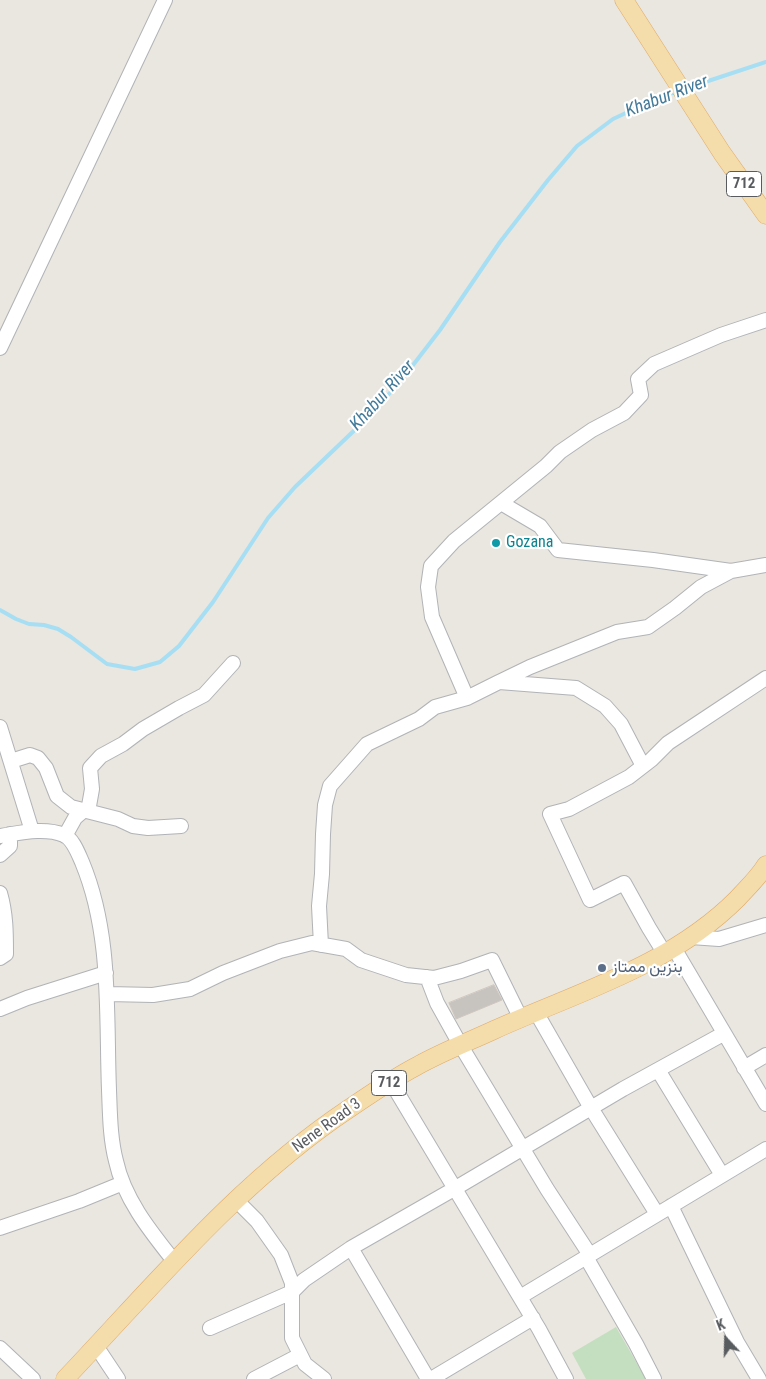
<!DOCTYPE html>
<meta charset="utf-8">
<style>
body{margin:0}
#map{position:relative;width:766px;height:1379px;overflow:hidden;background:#eae6e0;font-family:"Roboto Condensed",sans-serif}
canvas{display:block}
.north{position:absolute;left:701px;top:1314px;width:50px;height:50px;-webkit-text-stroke:4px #fff;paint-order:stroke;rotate:339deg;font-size:14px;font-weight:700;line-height:20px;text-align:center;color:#595c5f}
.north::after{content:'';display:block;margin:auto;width:18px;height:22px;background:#595c5f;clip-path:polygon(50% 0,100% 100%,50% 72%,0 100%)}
</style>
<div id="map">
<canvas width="766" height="1379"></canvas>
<div class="north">K</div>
</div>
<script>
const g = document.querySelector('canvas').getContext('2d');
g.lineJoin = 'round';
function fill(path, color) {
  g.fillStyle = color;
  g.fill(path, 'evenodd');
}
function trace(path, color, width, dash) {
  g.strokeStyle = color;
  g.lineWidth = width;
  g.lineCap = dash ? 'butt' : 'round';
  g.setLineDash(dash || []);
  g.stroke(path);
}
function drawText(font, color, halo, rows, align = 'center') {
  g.font = font + ' "Roboto Condensed",Vazirmatn,sans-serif';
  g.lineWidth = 4.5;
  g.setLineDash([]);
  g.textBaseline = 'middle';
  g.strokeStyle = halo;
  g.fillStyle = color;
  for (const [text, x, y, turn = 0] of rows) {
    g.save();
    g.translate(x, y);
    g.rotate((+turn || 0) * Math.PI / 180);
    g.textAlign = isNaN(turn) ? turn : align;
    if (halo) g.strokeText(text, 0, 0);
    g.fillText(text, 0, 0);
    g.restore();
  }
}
fill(new Path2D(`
 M616,1327L646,1379H586L572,1353Z`), '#c4dfbf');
trace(new Path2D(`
 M687,88L766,62
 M0,610L16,619L29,624L44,625L58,629L71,637L107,664L135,669L160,662L179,646L213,602L268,518L295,487L361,424L400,382L440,330L500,242L548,180L577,146L613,119L660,97L678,91`), '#a6def4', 4);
const building = new Path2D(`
 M494,985L502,1000L456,1019L449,1003Z`);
fill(building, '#c7c3bf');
trace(building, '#cec7bf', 1);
const minor = new Path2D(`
 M0,348L165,0
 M501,503L540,526L558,550L653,560L731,571
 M499,682L530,667L617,632L648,627L675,608L701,587L731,571L766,565
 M467,698L499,682L576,688L605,706L621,724L643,766
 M0,727L32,831
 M11,761L30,755L38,758L46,768L57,796L71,807L118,819L133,826L148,828L181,826
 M0,836C20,833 44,827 64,835C73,839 78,853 82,862C112,934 106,1013 109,1090C110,1114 110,1138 116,1161C124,1199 151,1232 174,1261
 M65,836L75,818L89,806L92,789L90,768L101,756L123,744L143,729L179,708L204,695L233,663
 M0,855L10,846V834
 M0,893C6,914 6,933 6,954L0,958
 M691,937L719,939L766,925
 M321,945L319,906L322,874L323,834L325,805L330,786L367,744L419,719L435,707L467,698L432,617L428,587L431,566L454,541L546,466L560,452L592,430L624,413L641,395L638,379L654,364L721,335L766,320
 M674,948L766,1104
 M665,954L649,928L624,883L590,900L550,814L569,809L629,777L651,760L668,743L766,678
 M427,977L437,1003L461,1046L547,1189L590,1255
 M108,994L153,995L190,989L223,973L280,951L312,943L346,949L361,960L406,975L434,978L461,971L492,960L521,1019
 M0,1009L27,998L106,973
 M536,1012L591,1108L657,1214
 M744,1068L766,1055
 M658,1070L722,1175
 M391,1082L539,1329L566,1379
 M237,1201L257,1221L281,1255L292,1283V1338L305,1364L324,1379
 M671,1206L737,1342L759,1379
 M0,1228L79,1201L123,1183
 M351,1248L428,1379
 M586,1257L636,1344L654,1379
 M520,1297L766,1149
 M210,1328L292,1292L304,1280L351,1248L454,1189L623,1089L723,1034
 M96,1346L118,1379
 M0,1348L33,1379
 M254,1379L300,1355
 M431,1379L533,1318`);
const major = new Path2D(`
 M624,0L722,153L766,215
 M65,1379C155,1284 240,1181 350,1108C372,1093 394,1078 417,1066C442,1052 468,1042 494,1030C578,992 670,966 737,899C747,888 758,878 766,865`);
trace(minor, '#b1b3b6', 16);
trace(major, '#dfaa64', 19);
trace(minor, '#fff', 14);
trace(major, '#f4ddab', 18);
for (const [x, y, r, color] of [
 [496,543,5,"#0f9aa8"],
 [602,968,5,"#5c6f8a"]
]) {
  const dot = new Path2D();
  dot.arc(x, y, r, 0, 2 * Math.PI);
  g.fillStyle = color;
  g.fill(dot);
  trace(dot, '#fff', 2);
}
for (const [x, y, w] of [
 [744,184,35],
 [389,1083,35]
]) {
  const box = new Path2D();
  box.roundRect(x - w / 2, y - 12.5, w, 25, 4);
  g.fillStyle = '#fff';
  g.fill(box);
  trace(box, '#595c5f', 1);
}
drawText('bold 15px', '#595c5f', null, [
 ["712",744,184],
 ["712",389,1083]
]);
drawText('16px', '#0d838f', '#fff', [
 ["Gozana",506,543]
], 'left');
drawText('16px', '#4e5e75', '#fff', [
 ["بنزين ممتاز",612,968]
], 'left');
drawText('16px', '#595c5f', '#fff', [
 ["Nene Road 3",327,1126,-36]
]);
drawText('italic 18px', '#447b9a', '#fff', [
 ["Khabur River",667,97,-21],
 ["Khabur River",383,396,-48]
]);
</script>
